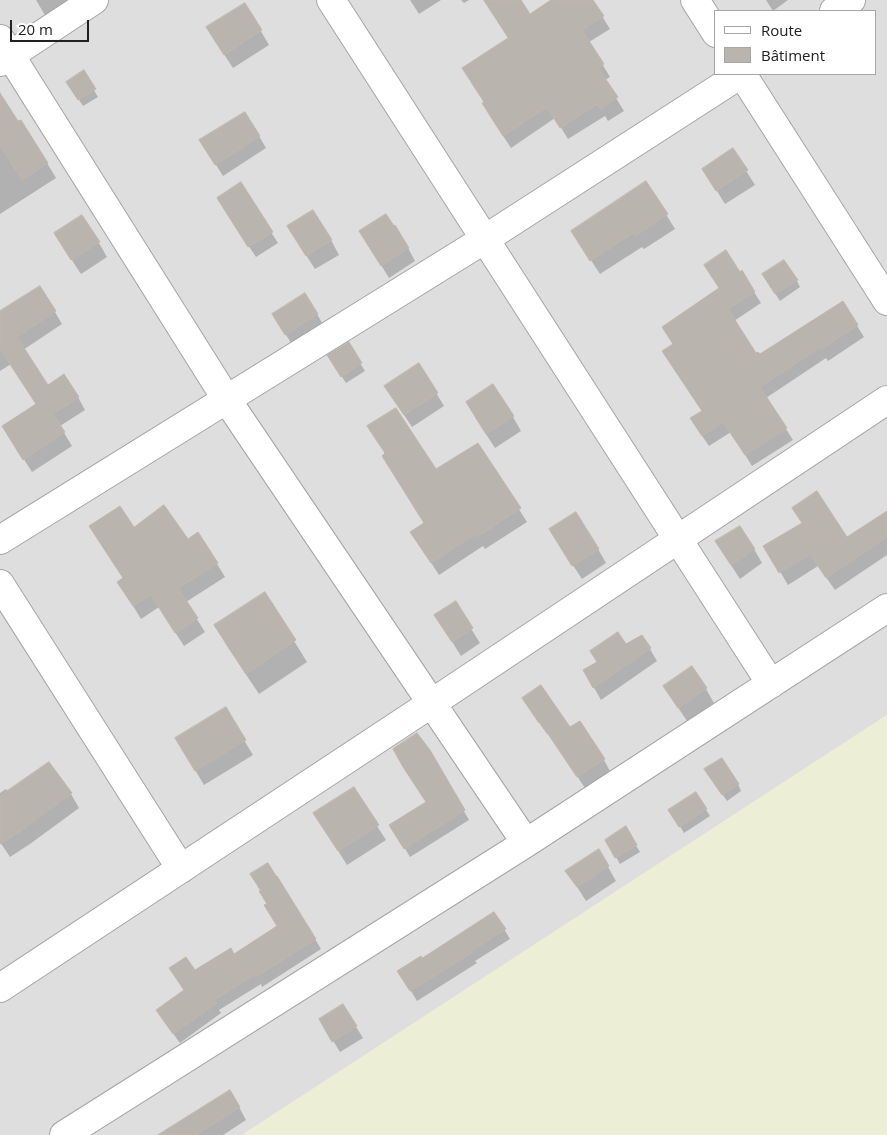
<!DOCTYPE html>
<meta charset="utf-8">
<style>
body{margin:0}
#map{position:relative;width:887px;height:1135px;overflow:hidden;background:#f1eee9;font-family:"Open Sans",sans-serif}
canvas{display:block}
.legend{position:absolute;left:714px;top:10px;width:162px;height:65px;box-sizing:border-box;background:#fff;border:1px solid #a6a6a6;margin:0;padding:6px 9px;list-style:none;font-size:15px;color:#212121}
.legend li{display:flex;align-items:center;gap:10px;height:25px}
.legend b{width:25px;border:1px solid #a6a6a6}
.scale{position:absolute;left:10px;top:20px;width:79px;height:22px;box-sizing:border-box;border:2px solid #212121;border-top:0;padding-left:6px;font-size:15px;line-height:18px;white-space:nowrap;color:#212121;-webkit-text-stroke:4px #fff;paint-order:stroke}
</style>
<div id="map">
<canvas width="887" height="1135"></canvas>
<ul class="legend">
<li><b style="height:6px;background:#fff"></b>Route</li>
<li><b style="height:14px;background:#bab4ae"></b>Bâtiment</li>
</ul>
<div class="scale">20 m</div>
</div>
<script>
const g = document.querySelector('canvas').getContext('2d');
g.lineJoin = 'round';
function fill(path, color) {
  g.fillStyle = color;
  g.fill(path, 'evenodd');
}
function trace(path, color, width, dash) {
  g.strokeStyle = color;
  g.lineWidth = width;
  g.lineCap = dash ? 'butt' : 'round';
  g.setLineDash(dash || []);
  g.stroke(path);
}
fill(new Path2D(`
 M0,0H887V715L242,1135H0ZM716,11H876V74H716Z`), '#dfdede');
fill(new Path2D(`
 M887,715V1135H242Z`), '#eceed6');
fill(new Path2D(`
 M36,0H72L46,17Z
 M410,0H441L419,14Z
 M461,0H469L464,3Z
 M484,0H519L529,16L553,0H592L610,29L589,42L610,77L605,80L624,111L608,121L605,116L568,139L555,118L511,148L490,116L485,103L509,39Z
 M766,0H788L773,11Z
 M245,4L269,45L233,68L216,42Z
 M83,72L98,97L83,106L72,89Z
 M0,97L47,163L56,178L0,214Z
 M259,136L266,148L223,176L208,152Z
 M733,150L755,185L725,204L712,183Z
 M646,182L675,229L644,249L642,247L600,274L581,245Z
 M240,184L278,243L256,257L224,209Z
 M331,240L339,255L315,269L297,241Z
 M99,243L107,257L81,274L64,248Z
 M368,244L408,248L415,261L389,278Z
 M767,281H797L800,287L780,301Z
 M754,292L761,303L734,321L756,355H759L843,303L864,337L828,361L826,358L766,398L793,440L752,466L731,432L709,446L698,430L703,411L674,345L663,327Z
 M55,312L62,324L23,350L47,387L78,397L85,410L60,426L72,446L32,472L11,439L37,405L11,364L0,371V314Z
 M317,314L325,328L294,348L282,328Z
 M348,344L365,371L346,383L333,363Z
 M419,365L444,406L412,427L393,398Z
 M475,417H513L521,431L495,448Z
 M368,427L436,471L478,444L527,522L485,549L483,546L439,575L419,544L425,524L386,454Z
 M887,513V555L835,590L818,566L788,585L765,546L847,539Z
 M133,529L217,564L225,577L186,602L205,632L184,646L159,607L141,619L127,596L124,579Z
 M559,544L598,549L606,563L582,579Z
 M754,549L762,563L740,579L725,556Z
 M265,594L307,662L259,694L227,646L215,625Z
 M455,603L480,643L461,656L444,629Z
 M650,649L657,661L601,700L584,670Z
 M706,689L714,703L687,721L673,700Z
 M225,709L253,755L204,785L185,753Z
 M530,710L570,729L604,760L610,771L585,788L548,733L547,734Z
 M429,751L469,820L410,857L391,825L427,802Z
 M49,763L71,794L79,808L30,844L10,857L0,842V793L6,789L8,792Z
 M710,776L738,784L741,791L727,801Z
 M353,789L386,840L347,865L323,827Z
 M696,794L710,816L684,833L670,810Z
 M625,828L640,852L620,864L606,840Z
 M599,851L616,881L586,901L567,871Z
 M268,904L315,939L321,949L262,987L261,984L219,1010L221,1013L180,1043L163,1020L185,991L195,972L234,955L278,927Z
 M504,929L510,939L475,961L477,963L417,1001L405,981Z
 M343,1006L363,1038L340,1052L327,1031Z
 M239,1107L246,1120L223,1135H161Z`), '#0003');
const building = new Path2D(`
 M484,0H521L530,14L551,0H593L604,16L582,30L604,64L598,68L618,97L600,109L597,104L560,128L547,107L503,136L482,103L484,102L462,68L508,38Z
 M245,3L262,30L224,55L206,27Z
 M84,70L96,89L78,100L66,82Z
 M0,93L18,121L21,120L48,163L22,180L0,146Z
 M245,112L260,136L215,165L199,140Z
 M733,148L748,170L716,191L702,169Z
 M646,181L668,214L635,236L633,233L590,261L571,231Z
 M241,182L273,232L248,247L217,198Z
 M313,210L332,240L306,256L287,226Z
 M386,214L394,226L395,225L409,248L381,266L359,231Z
 M82,215L100,242L71,260L54,233Z
 M726,250L740,272L742,270L755,292L728,309L756,353L758,352L760,354L843,301L858,325L820,350L819,348L760,387L787,428L745,455L723,422L702,436L690,418L702,411L662,351L673,344L662,327L719,288L704,265Z
 M784,260L798,280L775,294L762,274Z
 M40,286L56,311L17,337L48,385L64,374L79,397L53,414L65,432L23,460L2,426L36,404L0,349V311Z
 M305,293L318,314L285,335L272,314Z
 M349,342L362,363L341,377L327,355Z
 M419,363L438,393L404,415L384,386Z
 M493,384L514,416L486,434L466,402Z
 M396,408L436,469L478,443L521,508L477,537L475,534L431,563L410,532L424,523L382,456L385,453L367,426Z
 M817,491L847,537L887,511V537L826,578L810,554L779,573L763,546L802,523L792,508Z
 M164,505L188,539L198,532L218,563L178,588L198,618L175,633L151,595L133,606L117,582L123,578L89,526L120,506L134,527Z
 M576,512L599,549L572,566L549,529Z
 M740,526L755,549L731,565L715,541Z
 M265,592L296,640L246,674L214,625Z
 M456,601L473,628L452,642L434,615Z
 M618,632L626,644L642,635L651,648L593,688L583,670L597,662L590,651Z
 M692,666L707,688L678,708L663,686Z
 M541,685L570,727L580,721L605,759L577,777L540,722L539,723L522,698Z
 M226,707L246,740L195,771L175,738Z
 M417,733L430,750L465,810L404,849L389,825L426,802L403,767L393,749Z
 M722,758L739,784L722,795L704,769Z
 M49,762L72,793L22,830L0,844V796Z
 M354,787L379,825L338,851L313,813Z
 M696,792L707,809L679,827L668,810Z
 M626,826L637,845L615,858L605,840Z
 M599,849L609,866L577,887L565,871Z
 M268,863L276,876H277L316,939L256,977L254,975L214,1000L217,1003L173,1034L156,1010L184,990L169,968L186,957L195,970L231,948L234,954L277,926L264,905L267,904L259,891H261L250,874Z
 M494,912L506,929L471,951L472,953L410,991L397,971L421,956L422,958Z
 M343,1004L357,1026L332,1042L319,1019Z
 M230,1090L240,1107L196,1135H158Z`);
fill(building, '#bab4ae');
trace(building, '#c2b6ac', 1);
const minor = new Path2D(`
 M331,0L771,684
 M695,0L716,33
 M834,11L851,0
 M0,39L227,400L526,843
 M0,62L94,0
 M742,74L887,301
 M0,540L485,239L741,74
 M0,584L181,869
 M0,988L432,703L887,400
 M64,1135L526,843L887,608`);
trace(minor, '#a5a5a5', 30);
trace(minor, '#fff', 28);
</script>
